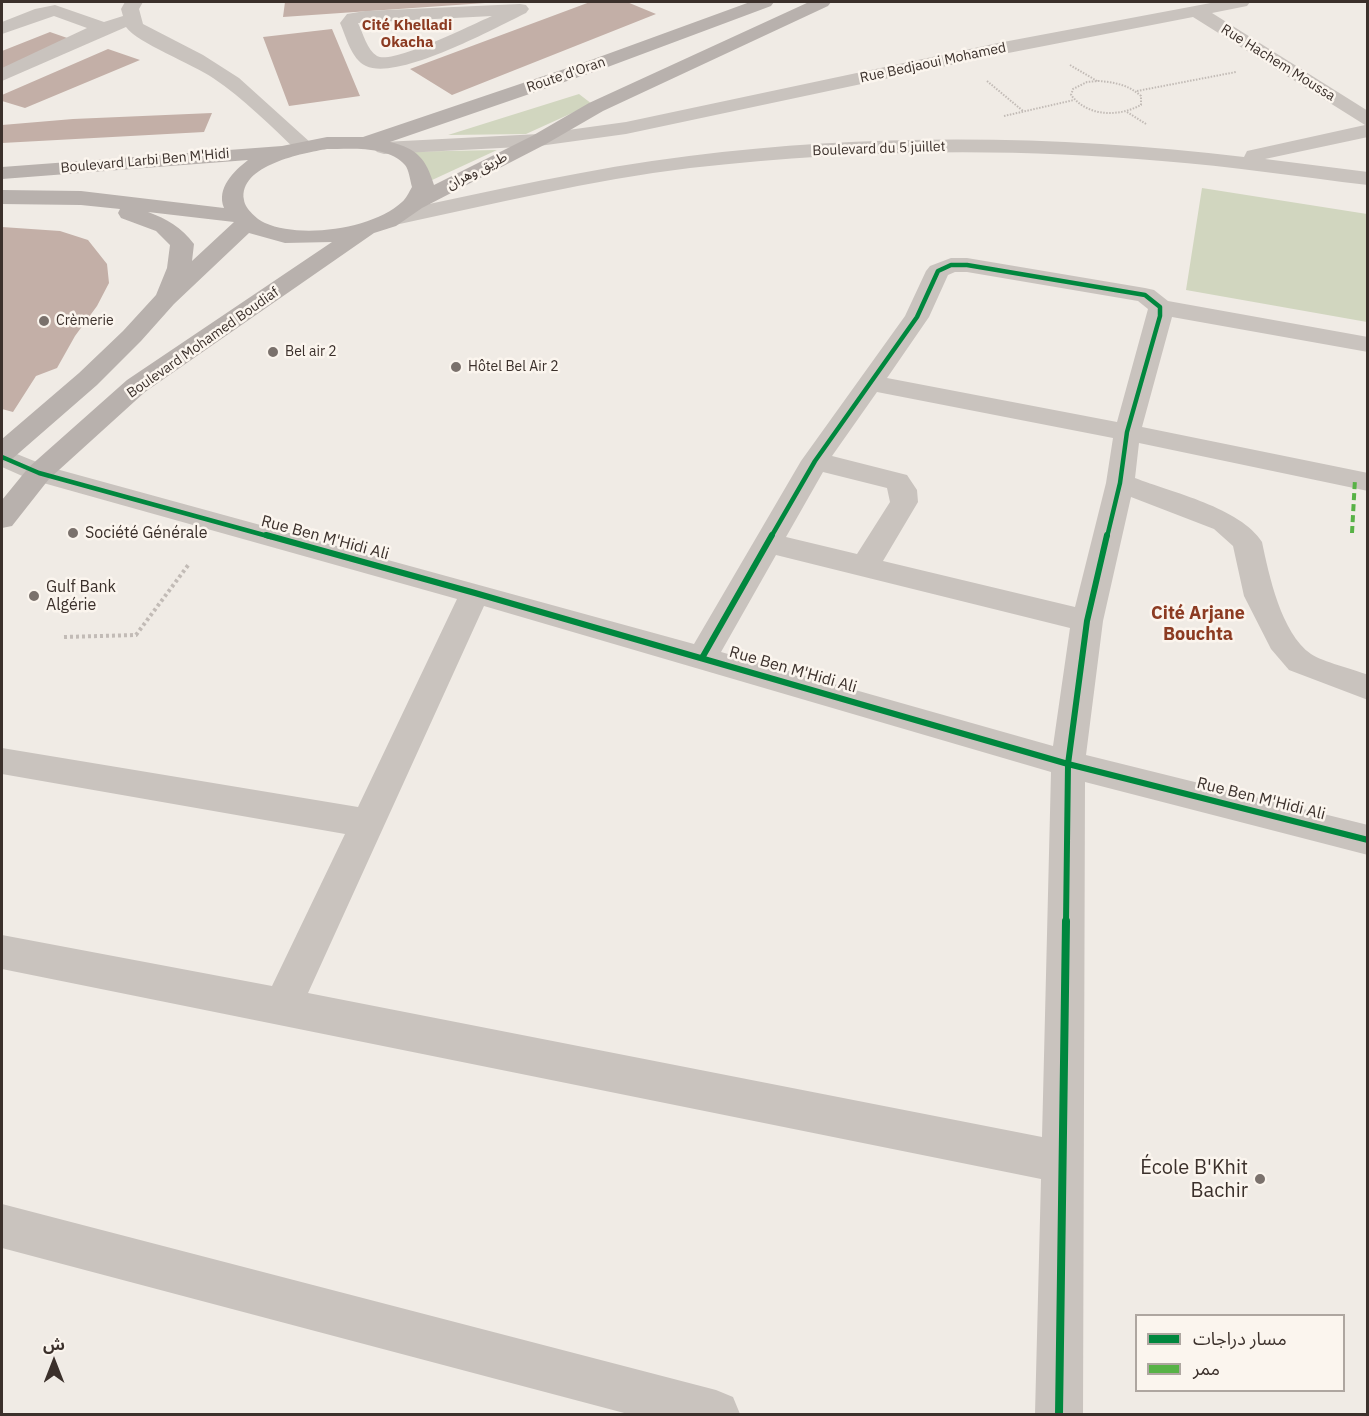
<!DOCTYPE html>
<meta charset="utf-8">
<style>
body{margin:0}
#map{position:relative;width:1369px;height:1416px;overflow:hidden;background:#f0ebe5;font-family:"IBM Plex Sans","Noto Sans Arabic",sans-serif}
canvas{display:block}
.frame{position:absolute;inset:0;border:3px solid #3b302b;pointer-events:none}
.legend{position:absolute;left:1135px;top:1314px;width:210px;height:78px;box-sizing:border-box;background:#fbf5ee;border:2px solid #aea6a0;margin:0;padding:8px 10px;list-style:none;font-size:18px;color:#3b302b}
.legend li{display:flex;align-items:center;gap:12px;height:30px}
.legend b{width:30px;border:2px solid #aea6a0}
.north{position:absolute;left:24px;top:1332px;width:60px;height:60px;-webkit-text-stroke:4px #fbf5ee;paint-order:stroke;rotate:0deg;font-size:16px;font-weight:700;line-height:24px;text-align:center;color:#3b302b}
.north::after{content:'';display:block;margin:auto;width:21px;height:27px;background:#3b302b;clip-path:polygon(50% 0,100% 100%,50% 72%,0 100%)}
</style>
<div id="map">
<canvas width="1369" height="1416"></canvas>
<div class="frame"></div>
<ul class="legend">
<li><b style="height:8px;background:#00873e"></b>مسار دراجات</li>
<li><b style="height:8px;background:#57b246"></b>ممر</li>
</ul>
<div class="north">ش</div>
</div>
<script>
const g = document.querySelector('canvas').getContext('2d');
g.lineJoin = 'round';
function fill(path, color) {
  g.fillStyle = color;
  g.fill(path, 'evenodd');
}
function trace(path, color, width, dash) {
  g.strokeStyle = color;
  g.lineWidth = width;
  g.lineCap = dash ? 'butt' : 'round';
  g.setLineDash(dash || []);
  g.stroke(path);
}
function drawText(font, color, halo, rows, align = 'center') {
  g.font = font + ' "IBM Plex Sans","Noto Sans Arabic",sans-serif';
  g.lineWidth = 5;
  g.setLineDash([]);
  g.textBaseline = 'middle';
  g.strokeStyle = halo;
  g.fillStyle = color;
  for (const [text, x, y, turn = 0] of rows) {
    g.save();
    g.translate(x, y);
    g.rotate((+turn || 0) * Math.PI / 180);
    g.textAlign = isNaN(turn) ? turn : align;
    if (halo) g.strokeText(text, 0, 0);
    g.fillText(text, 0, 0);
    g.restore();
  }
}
fill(new Path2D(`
 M579,94L592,104L526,134L448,135Z
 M497,150L430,181L397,152Z
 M1202,188L1367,214V322L1186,290Z`), '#d1d6bf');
fill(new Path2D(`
 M285,2H485V3L283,17Z
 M590,2H627L656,14L452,95L410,69Z
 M332,29L360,96L289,106L263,37Z
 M50,32L73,40L2,70V51Z
 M108,49L140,60L25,108L2,101V95Z
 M212,113L204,132L2,143V125L73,119Z
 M2,227L60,231L88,240L107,264L109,283L97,306L75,336L57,368L36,376L13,412L2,409Z`), '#c3afa7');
trace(new Path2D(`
 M1070,65L1097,81
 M987,81L1023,111
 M1098,81C1114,82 1129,85 1141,96V105C1118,117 1088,117 1071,95L1073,89L1087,82Z
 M1137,91L1236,72
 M1127,112L1146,124
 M1004,116L1074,100`), '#c2bbb6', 2, [1.5, 1.5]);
trace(new Path2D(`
 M64,637L136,635L189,564`), '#c2bbb6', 4, [3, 3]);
fill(new Path2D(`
 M125,2H143L139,9L143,24L203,55L239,78L311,143L315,147L311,151L304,153L297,151C270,125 244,99 213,78C193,64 137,43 126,27L2,81V68L87,28L54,16L2,34V22L35,9L55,5L104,22L123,16L121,9Z
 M1216,2H1250L1247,6L1212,13L1368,111V137L1265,159L1368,172V185C1299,177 1231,166 1162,161C1006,147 846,150 690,168C591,180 493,204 395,225L387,223L384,218L387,213L395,211C492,191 590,168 689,156C872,133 1061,135 1244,157L1247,151L1365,125L1193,17L998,55L626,134L539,146L384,154L377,152L373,148L377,144L384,142L539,134L626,122L998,43Z
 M520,4L526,5L529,9L526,13C495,28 398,81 366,66C351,59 346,36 340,23L347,14L365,11ZM492,16C473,24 393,65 377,56C367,50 363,33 358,23Z
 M951,258H967L1145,288L1154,290L1168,301L1368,337V352L1172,317L1142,427L1368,473V491L1139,443L1135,478C1171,492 1241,508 1262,542C1269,575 1281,633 1311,654C1323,662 1353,669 1368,675V700L1289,670L1271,649L1244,596L1233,546L1214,529L1131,497L1103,621L1086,755L1368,825V855L1085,782L1083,1414H1035L1041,1179L2,969V935L272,986L345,834L2,774V748L358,807L457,599L29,479L2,467V448L49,467L694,644L801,461L905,316L926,271L930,266ZM955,272H967L1138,301L1148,309L1117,422L887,378L929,317L948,275ZM877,392L1113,438L1106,483L1075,607L883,561L918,502L917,490L907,475L832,456ZM823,472L887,488L890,502L857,554L786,537ZM776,555L1070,628L1053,746L721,652ZM484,606L1051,772L1042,1137L308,993Z
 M2,1204L716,1390L733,1397L740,1414H628L2,1248Z`), '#c9c3be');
fill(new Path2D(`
 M750,2H774L771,6L605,68L390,142C418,149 426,159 434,185L532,136L589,103L809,2H831L828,6L603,111L546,144L422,208L396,226L374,233L145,392L49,479L12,526L2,528V500L29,467L127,380L332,242L285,243L249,233L174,304L141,341L97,385L12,459L2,462V439L79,373L123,331L156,295L167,268L170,245L156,231L121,218L118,213L120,209L81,205L2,204V190L81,191L224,208C216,188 234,171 248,160L2,179V167L282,146L327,137H363L591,60ZM327,149C350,149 388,145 405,165C409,170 410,180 412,187C409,192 406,199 402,202C373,229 301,239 265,223C258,220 245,209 244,200C238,165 304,153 327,149ZM148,212L234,222L192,261L194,244C181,227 167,219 148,212Z`), '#b8b1ad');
trace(new Path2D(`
 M1352,533L1355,479`), '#57b246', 4, [7, 4]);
trace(new Path2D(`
 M2,457L39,473L271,537
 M771,537L815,461L917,317L938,271L951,265H967L1145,295L1160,307V316L1127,432L1120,483L1107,537`), '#00873e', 4.5);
trace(new Path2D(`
 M266,535L475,593L1068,764L1368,840
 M702,658L772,535
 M1066,923L1068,764L1087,621L1107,535`), '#00873e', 6);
trace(new Path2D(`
 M1059,1414L1066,921`), '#00873e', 8);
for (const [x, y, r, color] of [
 [44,321,6,"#7a716c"],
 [273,352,6,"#7a716c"],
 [456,367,6,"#7a716c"],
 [73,533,6,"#7a716c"],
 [34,596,6,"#7a716c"],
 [1260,1179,6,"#7a716c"]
]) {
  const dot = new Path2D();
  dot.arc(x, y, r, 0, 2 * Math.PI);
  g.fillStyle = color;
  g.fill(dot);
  trace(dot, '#fbf5ee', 2);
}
drawText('14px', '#3b302b', '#fbf5ee', [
 ["Rue Bedjaoui Mohamed",933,63,-12],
 ["Rue Hachem Moussa",1278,63,32],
 ["Route d'Oran",566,75,-19],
 ["Boulevard du 5 juillet",879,149,-2],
 ["Boulevard Larbi Ben M'Hidi",145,161,-5],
 ["طريق وهران",477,171,-27],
 ["Boulevard Mohamed Boudiaf",203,343,-35]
]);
drawText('14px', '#3b302b', '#fbf5ee', [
 ["Crèmerie",56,321],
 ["Bel air 2",285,352],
 ["Hôtel Bel Air 2",468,367]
], 'left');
drawText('bold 15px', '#8c3b22', '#fbf5ee', [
 ["Cité Khelladi",407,26],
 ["Okacha",407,43]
]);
drawText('16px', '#3b302b', '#fbf5ee', [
 ["Société Générale",85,533],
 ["Gulf Bank",46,587],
 ["Algérie",46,605]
], 'left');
drawText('16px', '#3b302b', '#fbf5ee', [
 ["Rue Ben M'Hidi Ali",325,538,15],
 ["Rue Ben M'Hidi Ali",793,670,16],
 ["Rue Ben M'Hidi Ali",1261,799,14]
]);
drawText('bold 18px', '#8c3b22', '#fbf5ee', [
 ["Cité Arjane",1198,614],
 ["Bouchta",1198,635]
]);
drawText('20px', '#3b302b', '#fbf5ee', [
 ["École B'Khit",1248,1168],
 ["Bachir",1248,1191]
], 'right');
</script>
